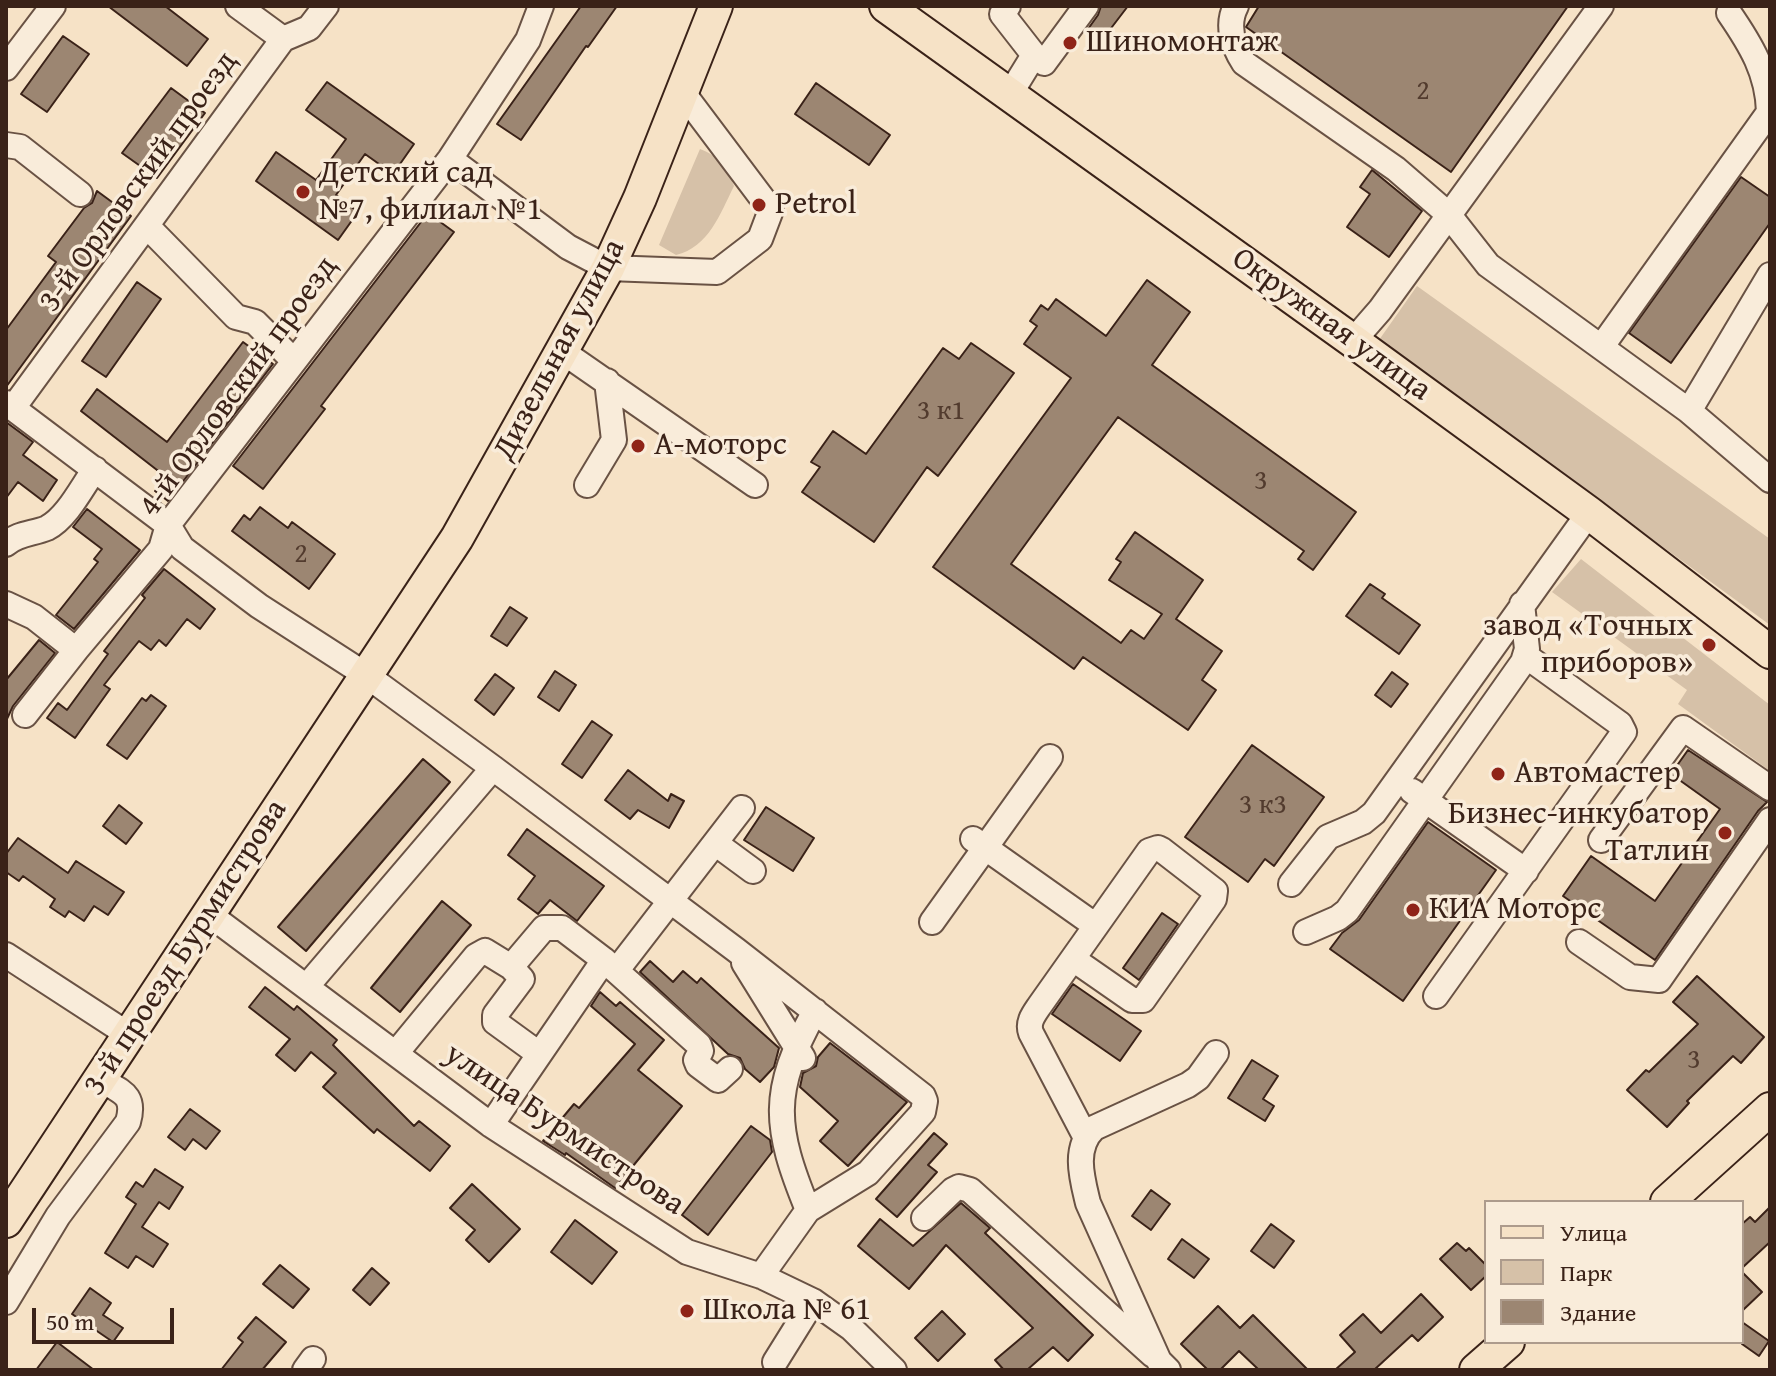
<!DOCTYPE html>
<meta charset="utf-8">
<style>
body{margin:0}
#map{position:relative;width:1776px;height:1376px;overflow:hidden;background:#f6e2c6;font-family:"Gentium Book Plus",serif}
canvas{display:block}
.frame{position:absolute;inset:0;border:8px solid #3a2218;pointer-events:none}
.legend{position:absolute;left:1484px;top:1200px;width:260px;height:144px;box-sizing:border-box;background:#f9ecda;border:2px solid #ad9b8c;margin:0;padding:10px 14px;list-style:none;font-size:24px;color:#3a2218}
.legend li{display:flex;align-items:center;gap:16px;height:40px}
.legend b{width:40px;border:2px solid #ad9b8c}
.scale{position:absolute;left:32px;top:1308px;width:142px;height:36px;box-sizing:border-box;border:4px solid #3a2218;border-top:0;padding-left:10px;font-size:24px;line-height:28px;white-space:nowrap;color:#3a2218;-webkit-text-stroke:6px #f9ecda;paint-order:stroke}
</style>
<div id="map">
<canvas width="1776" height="1376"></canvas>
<div class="frame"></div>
<ul class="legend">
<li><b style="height:10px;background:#f6e2c6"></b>Улица</li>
<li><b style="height:22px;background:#d6c1a8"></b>Парк</li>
<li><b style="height:22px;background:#9c8672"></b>Здание</li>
</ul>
<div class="scale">50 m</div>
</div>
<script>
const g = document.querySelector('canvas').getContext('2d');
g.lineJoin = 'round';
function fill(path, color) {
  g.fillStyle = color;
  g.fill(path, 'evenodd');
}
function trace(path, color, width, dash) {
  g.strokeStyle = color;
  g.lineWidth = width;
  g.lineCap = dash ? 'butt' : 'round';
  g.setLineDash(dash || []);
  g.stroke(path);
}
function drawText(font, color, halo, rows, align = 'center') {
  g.font = font + ' "Gentium Book Plus",serif';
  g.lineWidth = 7;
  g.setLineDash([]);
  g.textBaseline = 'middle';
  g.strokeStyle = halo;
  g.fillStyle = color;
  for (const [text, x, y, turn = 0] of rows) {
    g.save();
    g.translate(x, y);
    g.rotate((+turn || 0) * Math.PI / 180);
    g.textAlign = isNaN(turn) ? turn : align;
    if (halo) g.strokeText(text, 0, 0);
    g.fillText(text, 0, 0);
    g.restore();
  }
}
fill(new Path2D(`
 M700,149C720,157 727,167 734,186C720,214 709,247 676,255L659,245Z
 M1417,286L1770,539V625L1379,340Z
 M1581,559L1770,705V771L1678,704L1687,690L1552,592Z`), '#d6c1a8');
const building = new Path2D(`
 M108,6H165L208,39L187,66Z
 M581,6H617L588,47L586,46L521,140L497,124Z
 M1101,6H1128L1102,40L1088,29L1098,15Z
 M1259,6H1568L1451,172L1246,27Z
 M63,36L89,54L47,112L21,94Z
 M327,82L414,144L393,174L365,154L336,195L358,212L338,240L256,181L276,152L316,180L346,139L306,110Z
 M816,83L890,135L869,165L795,114Z
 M171,88L205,113L157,178L122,153Z
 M1372,170L1422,211L1389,257L1347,227L1370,194L1360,187Z
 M1741,177L1770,197V223L1671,363L1629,333Z
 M97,191L131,216L6,387V330L56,262L48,256L84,208L92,203Z
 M428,213L454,232L321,406L325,409L263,489L233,466Z
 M1147,280L1190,312L1152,365L1356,512L1313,570L1298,559L1304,551L1118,417L1011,564L1121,643L1131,630L1144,639L1162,614L1109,580L1121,562L1116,559L1135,532L1203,580L1176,619L1222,651L1202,680L1216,690L1188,730L1083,657L1074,669L933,567L1071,378L1024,344L1037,326L1030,321L1041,305L1048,310L1056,299L1106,336Z
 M137,282L161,299L106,377L82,361Z
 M243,342L273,364L168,501L155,491L166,477L81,411L97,389L167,442Z
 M971,343L1014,373L938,476L927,467L874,542L802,492L820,467L811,462L833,431L866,454L943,348L959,359Z
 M6,422L33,442L23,455L57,480L43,501L18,482L6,498Z
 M260,507L288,528L292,522L335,554L309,589L232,531L244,515L250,520Z
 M87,509L140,550L74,629L56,615L98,562L94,559L102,549L73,527Z
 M164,569L215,609L200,629L187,619L166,646L159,640L151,650L139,641L104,685L110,689L75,738L47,718L58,703L67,710L108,654L104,651L145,598L142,595Z
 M1370,584L1385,594L1382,598L1420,625L1399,654L1346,616Z
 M510,607L527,618L507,646L491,636Z
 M39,640L55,653L13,706L6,721V680Z
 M555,671L576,685L559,711L538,697Z
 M1392,672L1408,684L1391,707L1375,695Z
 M495,674L514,688L494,715L475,700Z
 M151,695L166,706L127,759L107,745L142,698L146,701Z
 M592,721L612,735L582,778L562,764Z
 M1252,745L1324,797L1274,866L1265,859L1248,882L1185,837Z
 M1688,750L1767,802L1758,811L1655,960L1563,896L1591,856L1655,901L1720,809L1671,774Z
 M423,759L450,782L306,951L278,927Z
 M628,770L668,801L671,794L684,801L669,828L638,810L630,819L605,800Z
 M119,805L142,823L126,844L103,826Z
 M766,807L814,838L793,871L744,840Z
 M1428,822L1496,870L1403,1001L1330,949L1342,933L1359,920Z
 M527,829L604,886L577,921L550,900L538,914L518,899L535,876L508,855Z
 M18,838L68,873L76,861L124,892L108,915L94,906L84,921L69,911L65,917L50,907L55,899L23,876L19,881L6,872V854Z
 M442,901L471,925L400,1012L371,988Z
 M1162,913L1178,924L1139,980L1123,968Z
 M650,961L673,982L683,971L697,983L701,978L779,1048L774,1067L760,1082L745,1069L740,1058L728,1054L640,972Z
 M1697,976L1764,1037L1741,1063L1733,1056L1687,1101L1689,1103L1667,1127L1627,1090L1646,1070L1649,1072L1698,1024L1673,1002Z
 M1073,984L1141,1031L1120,1061L1052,1014Z
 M265,987L294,1010L297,1006L337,1040L333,1045L414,1126L419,1121L450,1146L430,1171L377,1129L374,1133L323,1087L336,1073L311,1052L295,1071L276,1055L290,1039L249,1007Z
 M600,992L616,1006L620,1002L664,1040L638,1070L682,1106L615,1188L566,1153L565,1155L543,1141L574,1104L579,1108L635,1044L591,1006Z
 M830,1043L907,1102L848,1166L820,1141L838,1121L800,1087L803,1073L816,1066L818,1057Z
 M1252,1060L1278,1076L1263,1099L1274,1106L1265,1121L1228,1098Z
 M190,1109L220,1131L206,1149L193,1139L185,1150L168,1137Z
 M751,1126L770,1140L772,1152L708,1235L682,1215Z
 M934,1133L947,1144L928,1165L937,1172L897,1217L876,1199Z
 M155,1169L183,1187L169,1209L159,1202L142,1227L168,1244L153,1267L136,1256L128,1268L105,1253L136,1204L126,1197L136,1182L143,1187Z
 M472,1184L520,1229L489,1262L466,1240L475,1230L450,1208Z
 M1151,1190L1170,1204L1151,1230L1132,1216Z
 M961,1203L990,1228L985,1233L1093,1335L1068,1361L1053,1347L1027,1370H1004L995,1360L1033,1328L946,1245L909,1289L858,1246L880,1219L913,1246Z
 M1770,1207V1242L1742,1268V1224L1750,1217L1755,1222Z
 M575,1220L617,1252L592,1284L551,1252Z
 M1271,1224L1294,1241L1274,1268L1251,1251Z
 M1182,1239L1209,1259L1194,1278L1168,1259Z
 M1457,1243L1466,1251L1469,1248L1486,1265V1276L1471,1290L1440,1259Z
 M280,1265L309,1289L293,1308L263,1284Z
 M372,1268L389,1283L370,1305L353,1290Z
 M1742,1272L1762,1292L1742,1311Z
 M90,1288L111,1303L103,1315L123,1328L113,1342L72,1314Z
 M1421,1294L1443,1317L1418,1341L1412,1335L1374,1370H1335L1355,1352L1340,1335L1363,1314L1381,1333Z
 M1218,1306L1240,1328L1253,1315L1308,1370H1259L1239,1351L1220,1370H1208L1181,1344Z
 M942,1311L965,1334L938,1361L915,1338Z
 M256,1317L286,1342L262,1370H221L243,1342L238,1338Z
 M1742,1322L1769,1341L1759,1356L1742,1344Z
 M57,1342L94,1370H36Z`);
fill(building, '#9c8672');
trace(building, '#3a2218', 2);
const minor = new Path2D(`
 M238,6L283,39
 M1008,6L1002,14L1034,55L1044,63L1086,6
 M1236,6C1226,25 1233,46 1244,63L1396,169L1448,214L1488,265L1689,411L1770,480
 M1729,13C1751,45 1768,73 1769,112
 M6,68L53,6
 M1010,94L1034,55
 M6,145L20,147L80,194
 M450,159L568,247L608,268L717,272L760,239L771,210L683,93
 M147,226L236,317L255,322L294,361
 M1353,341L1380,310L1601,6
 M1602,346L1770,111
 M563,352L755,485
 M6,403L168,525L182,548L259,606L366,675L493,768L736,950L923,1096L925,1101L923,1112L868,1173L808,1210L761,1276
 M13,408L283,39L309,28L326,6
 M1689,411L1770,275
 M587,485L614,440L607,381
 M6,544C18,533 33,534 47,528C67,518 82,487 95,469
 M6,604L34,617L76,650
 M25,715L76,650L161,549L168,525L450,159L528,40L541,6
 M1412,791L1526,871
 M973,839L1096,926
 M1601,840L1683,728L1770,788
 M715,843L753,871
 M1291,884L1328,837L1363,822L1374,813L1589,513
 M210,915L491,1125L687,1252L761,1276L813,1301L851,1328L894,1370
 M932,922L1050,757
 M1306,932L1338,918L1347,911L1523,662L1527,649L1522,604
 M1579,942L1630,977L1659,980L1770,820
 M6,955L129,1035
 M1073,959L1132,1000H1143L1214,899L1215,891L1162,850L1158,848L1149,851L1040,1005C1034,1014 1027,1022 1031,1033L1085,1136
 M744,963L803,1058
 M511,967L544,928H562L604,960L699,1045L701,1051L696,1060L698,1065L718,1080L730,1069
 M617,970L742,808
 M307,986L493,768
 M1436,996L1624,732L1620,724L1526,656
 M396,1053L476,956L485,951L511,967L522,979L495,1015V1022L539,1054
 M491,1125L604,960
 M808,1210C774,1127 770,1092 815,1011
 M924,1218L953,1190L959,1187L970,1190L1153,1355
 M6,1302L58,1216L128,1122C136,1094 121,1092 100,1079
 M775,1362L813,1301
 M305,1370L313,1359
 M1168,1370L1159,1361L1088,1203C1082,1178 1073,1148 1094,1128L1188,1085L1198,1078L1216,1053`);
const major = new Path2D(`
 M886,6L1353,341L1589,513L1770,652
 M1667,1202L1770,1109
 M6,1221L457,538L608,268L640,198L716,6
 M1476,1370L1508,1342`);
trace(minor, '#695244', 28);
trace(major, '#3a2218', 36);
trace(minor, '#f9ecda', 24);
trace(major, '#f6e2c6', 32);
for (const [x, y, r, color] of [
 [1070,43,8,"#8f2418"],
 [303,192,8,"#8f2418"],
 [759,205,8,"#8f2418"],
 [638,446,8,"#8f2418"],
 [1709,645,8,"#8f2418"],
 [1498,774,8,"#8f2418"],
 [1725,833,8,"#8f2418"],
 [1413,910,8,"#8f2418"],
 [687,1311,8,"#8f2418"]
]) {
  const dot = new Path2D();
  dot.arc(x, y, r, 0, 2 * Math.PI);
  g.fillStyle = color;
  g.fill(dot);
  trace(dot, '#f9ecda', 3);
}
drawText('28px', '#523b2e', null, [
 ["2",1423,92],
 ["3 к1",941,412],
 ["3",1261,482],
 ["2",301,555],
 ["3 к3",1263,806],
 ["3",1694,1061]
]);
drawText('32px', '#3a2218', '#f9ecda', [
 ["Шиномонтаж",1086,43],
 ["Детский сад",319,174],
 ["№7, филиал №1",319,211],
 ["Petrol",775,205],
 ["А-моторс",654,446],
 ["завод «Точных",1693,627,"right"],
 ["приборов»",1693,664,"right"],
 ["Автомастер",1514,774],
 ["Бизнес-инкубатор",1709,815,"right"],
 ["Татлин",1709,852,"right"],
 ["КИА Моторс",1429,910],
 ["Школа № 61",703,1311]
], 'left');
drawText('32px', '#3a2218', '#f9ecda', [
 ["3-й Орловский проезд",139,182,-54],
 ["Окружная улица",1331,325,36],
 ["Дизельная улица",560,350,-62],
 ["4-й Орловский проезд",239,387,-54],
 ["3-й проезд Бурмистрова",186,948,-57],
 ["улица Бурмистрова",564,1130,34]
]);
</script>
